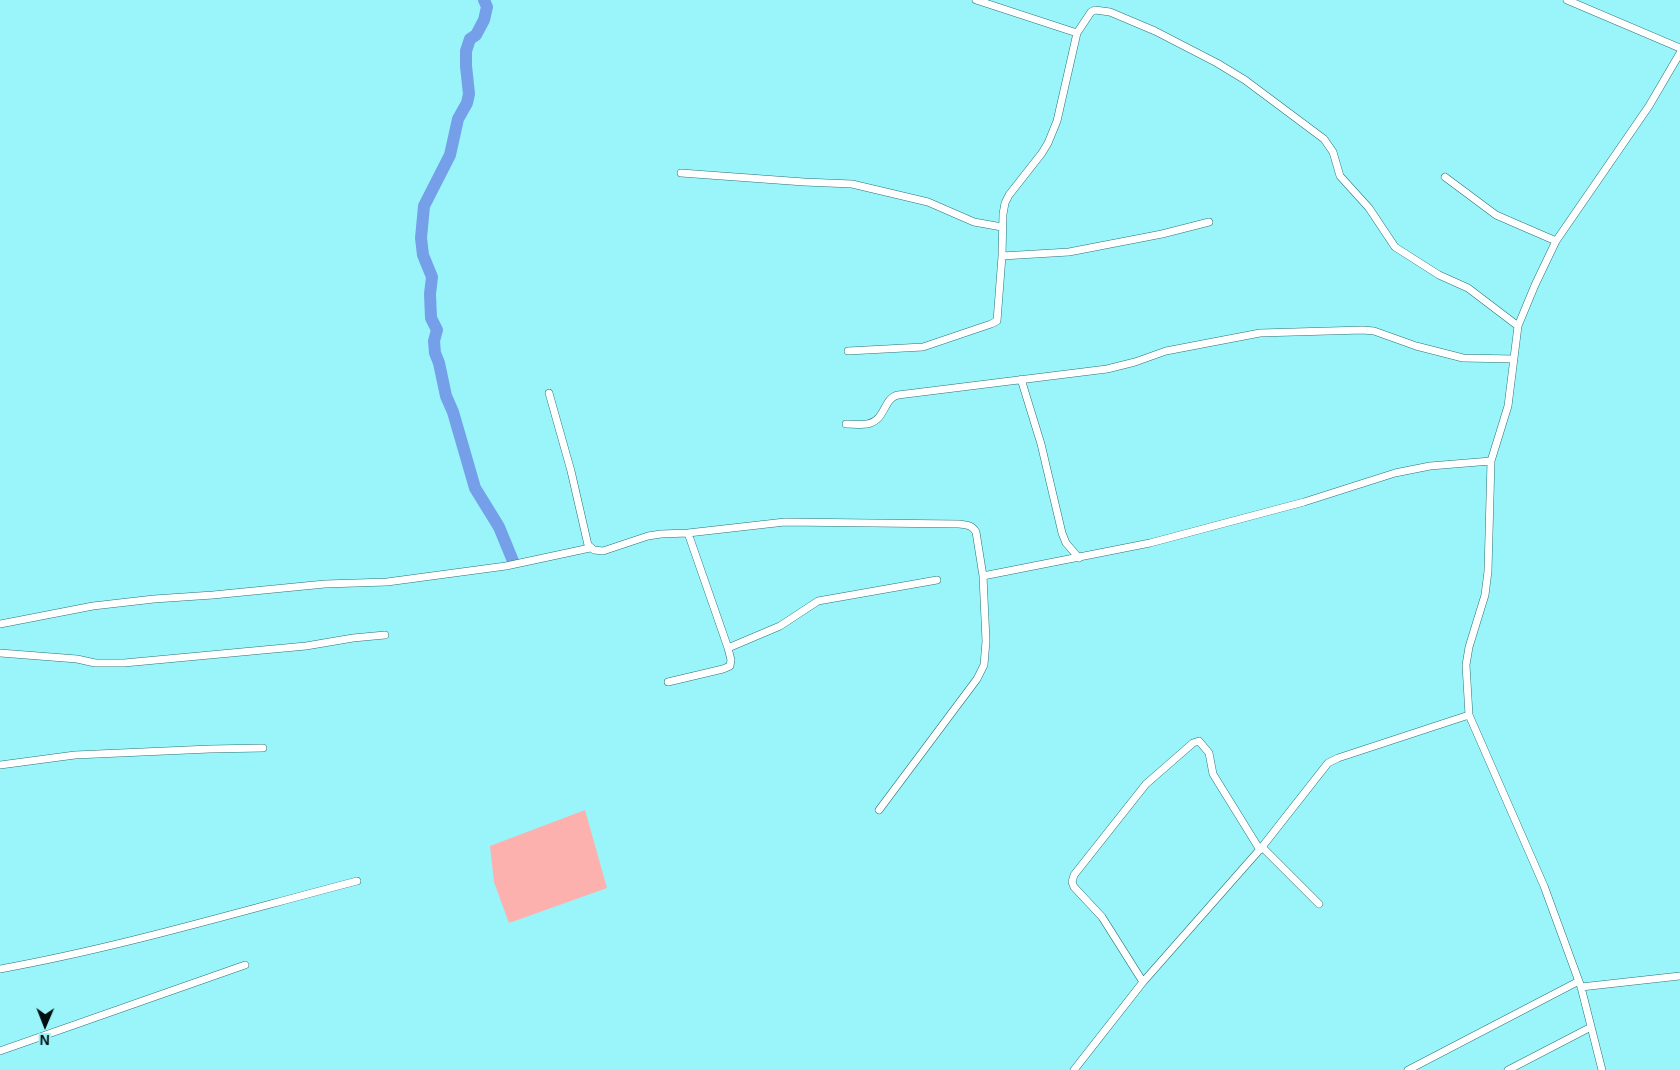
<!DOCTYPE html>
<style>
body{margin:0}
#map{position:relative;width:1680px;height:1070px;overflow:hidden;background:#9af5fb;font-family:Arial,sans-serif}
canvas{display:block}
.north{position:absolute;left:20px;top:1000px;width:50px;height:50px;-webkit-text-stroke:4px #9af5fb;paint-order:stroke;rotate:181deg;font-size:14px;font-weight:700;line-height:20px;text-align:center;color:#001011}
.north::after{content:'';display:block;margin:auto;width:18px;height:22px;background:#001011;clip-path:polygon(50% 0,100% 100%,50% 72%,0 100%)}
</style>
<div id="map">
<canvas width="1680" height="1070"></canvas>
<div class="north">N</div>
</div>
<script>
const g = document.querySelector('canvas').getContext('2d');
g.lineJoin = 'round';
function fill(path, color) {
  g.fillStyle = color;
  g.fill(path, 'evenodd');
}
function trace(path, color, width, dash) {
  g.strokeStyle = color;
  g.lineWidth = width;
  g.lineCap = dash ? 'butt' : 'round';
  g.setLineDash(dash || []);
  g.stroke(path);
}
fill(new Path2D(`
 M585,810L607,888L509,923L494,882L490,846Z`), '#fcb1ae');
trace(new Path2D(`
 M484,0L487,7L484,20L476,35L470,39L466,51V66L469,94L467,103L458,119L450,155L424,206L421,238L423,255L432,277L430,294L431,318L437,330L434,341L435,353L439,363L446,396L453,412L475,488L499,527L513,561`), '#769fe9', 12);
const street = new Path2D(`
 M976,0L1077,33
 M1567,0L1680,48
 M681,173L804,182L852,184L928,202L974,222L1002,227
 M1445,177L1496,215L1556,241
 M1002,256L1069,252L1162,234L1209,222
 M848,351L923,347L991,324L997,321L1002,256L1003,214L1005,203L1009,195L1042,153L1048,143L1057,121L1077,33L1091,12L1095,10L1110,12L1155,31L1217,63L1245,80L1324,139L1333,152L1340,176L1369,208L1395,247L1439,275L1468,288L1518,326
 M1021,379L1041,444L1062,533L1066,543L1079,558
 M549,393L571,471L588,545L594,550L603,551L648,536L661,534L688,533L785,522L959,524C967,525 972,525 976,532L983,576L986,641L984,665L977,679L879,810
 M846,424C853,424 861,425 867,424C886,421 883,398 898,395L1107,369L1135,362L1166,351L1260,333L1363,330L1374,331L1416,346L1463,358L1514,359
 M983,576L1150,543L1304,502L1395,473L1430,466L1491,461
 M0,624L93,606L154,599L213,595L325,584L387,582L506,566L590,548
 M728,648L780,626L818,601L937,580
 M0,653L77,659L95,663H124L306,646L353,638L385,635
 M668,682L723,669L730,666L731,660L728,648L688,533
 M0,765L75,755L210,749L263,748
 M1262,847L1319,904
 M0,969C121,947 238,912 357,881
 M1143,982L1102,917L1074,887L1072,882L1074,875L1146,784L1193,743L1199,741L1209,753L1213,774L1260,850
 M1581,987L1680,976
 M0,1051L245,965
 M1074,1070L1143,982L1262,847L1328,763L1338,758L1469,715
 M1408,1070L1579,981
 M1508,1070L1591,1027
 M1602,1070L1581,987L1544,886L1469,715L1466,665L1469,647L1485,595L1488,571L1491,461L1508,406L1518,326L1535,285L1556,241L1649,106L1680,53`);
trace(street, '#2b7276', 8);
trace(street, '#fff', 7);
</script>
